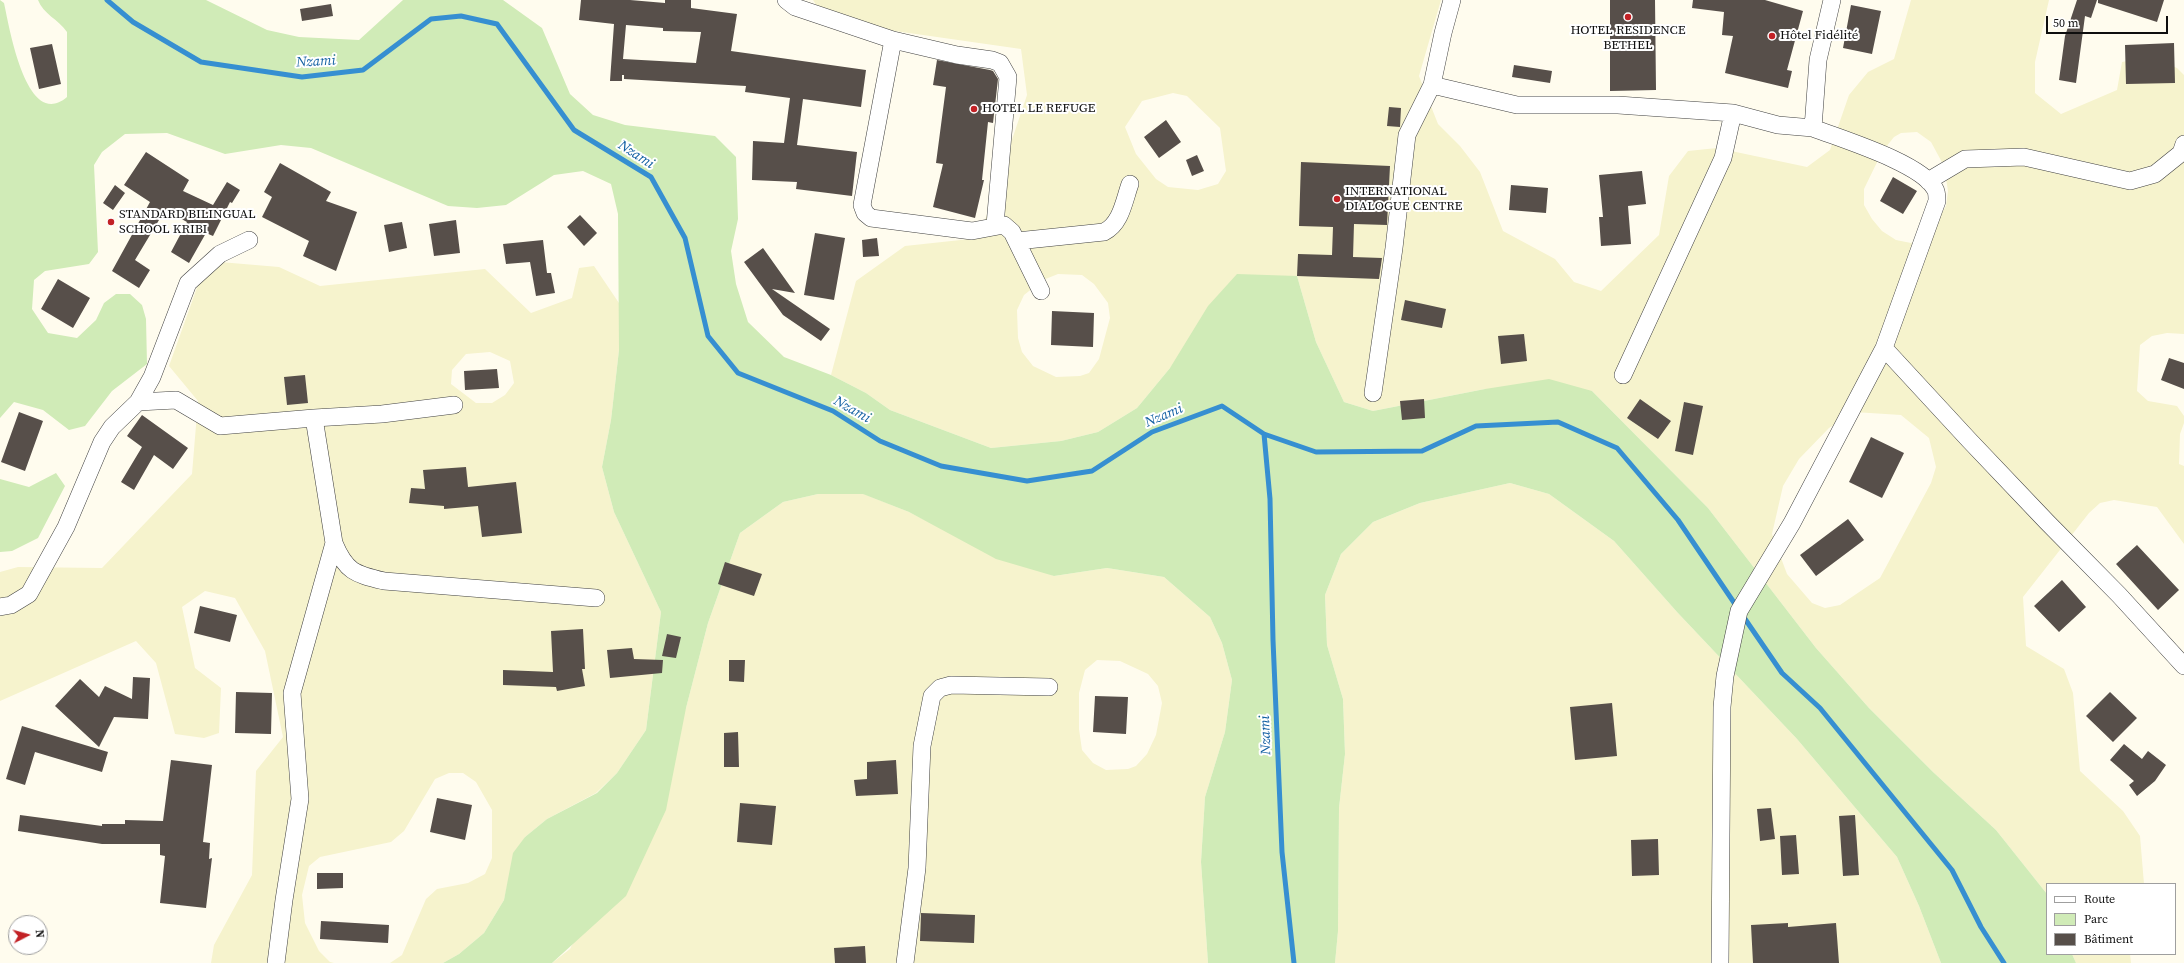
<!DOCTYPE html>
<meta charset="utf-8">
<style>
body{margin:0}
#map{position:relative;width:2184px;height:963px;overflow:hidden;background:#fffcee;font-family:"Source Serif 4",serif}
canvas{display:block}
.legend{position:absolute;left:2046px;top:883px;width:130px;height:72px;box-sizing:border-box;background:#fff;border:1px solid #9f9f9f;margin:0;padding:5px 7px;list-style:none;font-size:12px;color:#0e0e0e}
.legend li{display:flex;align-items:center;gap:8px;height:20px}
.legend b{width:20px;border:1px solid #9f9f9f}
.north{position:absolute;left:8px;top:915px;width:40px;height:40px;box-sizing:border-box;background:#fff;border:1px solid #9f9f9f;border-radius:50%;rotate:84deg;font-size:11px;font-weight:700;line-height:16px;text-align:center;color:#0e0e0e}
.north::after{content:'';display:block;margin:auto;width:14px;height:18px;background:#c22125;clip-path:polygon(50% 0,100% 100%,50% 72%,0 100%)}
.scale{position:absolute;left:2046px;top:16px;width:122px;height:18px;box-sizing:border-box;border:2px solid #0e0e0e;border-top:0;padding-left:5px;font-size:12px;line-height:14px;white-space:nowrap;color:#0e0e0e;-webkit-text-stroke:3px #fff;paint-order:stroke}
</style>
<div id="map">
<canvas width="2184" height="963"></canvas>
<ul class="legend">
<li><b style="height:5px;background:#fff"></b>Route</li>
<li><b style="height:11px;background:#d0ebb7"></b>Parc</li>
<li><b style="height:11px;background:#574f4a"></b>Bâtiment</li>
</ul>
<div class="north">N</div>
<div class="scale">50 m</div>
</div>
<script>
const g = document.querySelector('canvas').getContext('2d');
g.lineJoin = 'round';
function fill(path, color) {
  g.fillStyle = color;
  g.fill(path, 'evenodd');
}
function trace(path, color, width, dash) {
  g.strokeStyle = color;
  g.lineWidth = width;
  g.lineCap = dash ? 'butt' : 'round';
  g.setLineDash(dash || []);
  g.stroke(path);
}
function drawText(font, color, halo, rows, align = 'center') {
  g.font = font + ' "Source Serif 4",serif';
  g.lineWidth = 4;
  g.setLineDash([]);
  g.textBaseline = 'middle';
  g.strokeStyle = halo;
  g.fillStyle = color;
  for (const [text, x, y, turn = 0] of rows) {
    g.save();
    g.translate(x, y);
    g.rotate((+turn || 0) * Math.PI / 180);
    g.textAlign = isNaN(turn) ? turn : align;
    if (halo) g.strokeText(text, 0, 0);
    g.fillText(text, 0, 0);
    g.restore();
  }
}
fill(new Path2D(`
 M813,0H1441L1419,76L1438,124L1460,146L1480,172L1503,231L1555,259L1574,282L1601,291L1659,235L1669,176L1688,151L1717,148L1807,167L1830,150L1849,95L1868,72L1894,59L1911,0H2049L2035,62V93L2061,114L2117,90L2122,62L2151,56L2177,68L2184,75V334L2167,333L2152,336L2140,345L2137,391L2148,401L2177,406L2184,416V423L2180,434L2179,464L2184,466V544L2157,507L2114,500L2100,503L2089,513L2023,597L2026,646L2064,669L2073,693L2080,771L2123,811L2140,836L2144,884H2047V894L1996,830L1933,772L1869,708L1816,648L1708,508L1592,391L1485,389L1373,411L1344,402L1316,342L1297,276L1170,368L1137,408L1098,432L1061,441L991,448L890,410L866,393L831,375L856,281L905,246L979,238L1027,95L1021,49L860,26L818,8ZM1173,93L1187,96L1220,128L1226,171L1218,184L1198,190L1168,187L1156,179L1136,154L1125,127L1142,101ZM1917,132L1931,142L1944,166L1948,191L1946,206L1935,224L1919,241L1911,243L1896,240L1882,231L1872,219L1864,205V189L1882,152L1894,137L1901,133ZM1058,274L1082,275L1094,284L1108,303L1110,318L1099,359L1089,373L1080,376L1056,377L1033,366L1022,352L1018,338L1017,310L1024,295L1043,280ZM1854,412L1901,415L1929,438L1936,467L1931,483L1880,578L1840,605L1825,608L1812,603L1787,574L1772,534L1783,486L1799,459L1829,428Z
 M220,262L279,267L320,286L485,269L531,313L572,298L579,268L594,266L619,303V350L611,420L602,467L614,512L661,612L646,730L617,773L596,793L547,819L525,837L509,878L504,900L484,933L459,954L443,963H386H390L402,955L426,899L437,889L468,883L485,874L492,858V810L476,782L463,773H449L435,779L404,831L391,842L320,857L309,866L302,895L305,923L319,951L330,962L334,963H211L214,945L252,875L256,771L283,737L265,651L235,598L205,591L182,607L195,668L221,688L219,733L204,738L175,734L156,663L136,641L0,701V572L18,567L102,568L192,474L198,401L169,366L199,282ZM490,352L510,361L514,383L505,395L492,403H476L451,384L452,370L466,354Z
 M1510,483L1549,494L1614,541L1677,612L1797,739L1897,857L1919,906L1941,963H1335L1338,931L1339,808L1345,754L1343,699L1327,645L1325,595L1341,554L1373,522L1420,503Z
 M818,494H864L909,512L948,532L1054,576L1107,568L1164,577L1210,617L1222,643L1232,680L1225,732L1205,797L1201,862L1208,963H552L570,949L686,708L708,623L740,533L783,502ZM1097,660L1120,661L1148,674L1158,686L1162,703L1156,735L1147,754L1136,766L1128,769L1106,770L1093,763L1082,750L1079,729V693L1085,670Z
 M2072,954H2130L2131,963H2076Z`), '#f6f3cd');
fill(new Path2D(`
 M0,0L4,3C9,25 26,132 67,97V32C58,19 43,14 38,0H206L267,30L299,37L359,40L403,0H503L542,28L570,94L593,115L625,125L715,136L736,157L738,219L731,251L736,284L748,322L784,357L831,375L866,393L890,410L991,448L1061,441L1098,432L1137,408L1170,368L1208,306L1237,274L1297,276L1316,342L1344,402L1373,411L1485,389L1549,379L1592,391L1708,508L1816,648L1869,708L1933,772L1996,830L2047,894V954H2072L2076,963H1941L1919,906L1897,857L1797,739L1677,612L1614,541L1549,494L1510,483L1420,503L1373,522L1341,554L1325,595L1327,645L1343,699L1345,754L1339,808L1338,931L1335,963H1208L1201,862L1205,797L1225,732L1232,680L1222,643L1210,617L1164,577L1107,568L1054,576L996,559L909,512L863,494H818L783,502L740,533L708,623L686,708L666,810L626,896L552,963H443L459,954L484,933L504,900L513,853L525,837L547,819L597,793L617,773L646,730L661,612L614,512L602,467L611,420L619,350L618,214L611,184L583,171L554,175L506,205L477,208L448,206L311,148L281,145L225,154L167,133L125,134L102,152L94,165L98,252L89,264L45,271L34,280L32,309L48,333L77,338L96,320L104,303L116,294H130L142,305L146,319L147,364L112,391L85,426L69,430L43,410L14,402L0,418Z
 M56,473L65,486L38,538L12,551L0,552V479L29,487Z`), '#d0ebb7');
trace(new Path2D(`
 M107,0L133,22L201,62L302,77L363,70L431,19L461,16L497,24L574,130L651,177L685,238L708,336L738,373L833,411L880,441L941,466L1027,481L1092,471L1152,432L1222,406L1264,434L1270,499L1273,640L1282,852L1294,963
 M1264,434L1316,452L1422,451L1476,426L1558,422L1617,448L1678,520L1737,607
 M1743,616L1782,673L1820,708L1952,870L1981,927L2004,963`), '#368fd1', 5);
fill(new Path2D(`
 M581,0H630L665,3V0H691V8L737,14L731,51L866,70L861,107L803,99L797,145L857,152L852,196L796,189L797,182L752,180L753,141L784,143L790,98L745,92L746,86L624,79V75H622V81H610L614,24L579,20ZM626,25L663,28V31L701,32L696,63L623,59Z
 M1610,0H1655L1656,90L1610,91Z
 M1693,0H1765L1803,11L1787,70L1792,71L1788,88L1725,73L1733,36L1722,35L1724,12L1692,8Z
 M2077,0H2097L2091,18L2085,16L2076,83L2059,80L2065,36Z
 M2098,0H2164L2157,22L2098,3Z
 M331,4L333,16L302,21L300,9Z
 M1851,5L1881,11L1872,54L1843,48Z
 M2174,43L2175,83L2126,84L2125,45Z
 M52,44L61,84L39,89L30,48Z
 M937,60L990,70L993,71L998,79L993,123L988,122L982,180H984L975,218L933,207L943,164L936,163L946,87L933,85Z
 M1514,65L1552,71L1550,83L1512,77Z
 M1389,107L1401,108L1400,127L1387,126Z
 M1166,120L1181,142L1159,158L1144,137Z
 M146,152L189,180L183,191L213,205L227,182L240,190L232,203L230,202L213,236L206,233L189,263L171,252L187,222L165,210L135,260L150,270L139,288L112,271L150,202L124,185Z
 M1197,155L1204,171L1192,176L1186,160Z
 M1301,162L1390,166L1387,225L1354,224L1353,257L1382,258L1379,279L1297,276L1298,254L1332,255L1333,227L1299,226Z
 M280,163L331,192L326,201L357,212L336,271L303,256L309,241L262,217L272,197L264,192Z
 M1642,171L1646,204L1628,206L1631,244L1601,246L1599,217H1603L1599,175Z
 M1893,177L1917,191L1903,214L1880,201Z
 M115,185L125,193L113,210L103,203Z
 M1511,185L1548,188L1546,213L1509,210Z
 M580,215L597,233L584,246L567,227Z
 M456,220L460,253L434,256L429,224Z
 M402,222L407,248L389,252L384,225Z
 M815,233L845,238L834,300L804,295Z
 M877,238L879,256L863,257L862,240Z
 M543,240L547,273H551L555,293L536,296L530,262L506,264L503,244Z
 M763,248L795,293L772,289L830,329L821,341L783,315L744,262Z
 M58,279L90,298L73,328L41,309Z
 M1405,300L1446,309L1442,328L1401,320Z
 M1052,311L1094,313L1093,347L1051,345Z
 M1524,334L1527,361L1501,364L1498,336Z
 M2169,358L2184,363V389L2161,380Z
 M497,369L499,388L465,390L464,371Z
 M305,375L308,403L287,405L284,377Z
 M1424,399L1425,418L1402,420L1400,401Z
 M1640,399L1671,421L1658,439L1627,418Z
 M1684,402L1703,406L1693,455L1675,451Z
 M19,412L43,421L25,471L1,462Z
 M142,415L188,448L173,469L154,455L134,490L121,482L142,447L127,436Z
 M1871,437L1904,453L1882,498L1849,482Z
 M466,467L468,487L516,482L522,533L482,537L478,506L444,509V506L409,503L411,488L425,489L423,470Z
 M1848,519L1864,540L1816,576L1800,555Z
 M2137,545L2179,590L2158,610L2116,564Z
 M725,562L762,574L754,596L718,584Z
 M2062,580L2086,607L2059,632L2034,606Z
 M200,606L237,615L230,642L194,633Z
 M583,629L585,669H582L585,686L557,691L556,687L503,685V670L553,672L551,631Z
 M667,634L681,637L676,658L662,656Z
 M632,648L634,659L663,660L662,673L610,678L607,650Z
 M729,660H745L744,682L729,681Z
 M133,677L150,678L148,719L114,717L99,747L55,706L80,679L99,697L105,686L132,699Z
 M236,692L272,693L271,734L235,733Z
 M2110,692L2137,718L2113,742L2086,716Z
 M1095,696L1128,697L1126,734L1093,732Z
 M1612,703L1617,756L1575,760L1570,707Z
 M22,726L108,752L102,772L35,752L25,785L6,779Z
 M738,732L739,767H724V733Z
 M2124,744L2142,759L2148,751L2166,765L2155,781L2137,796L2129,785L2134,781L2110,760Z
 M171,760L212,765L203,842L210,843L209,859L212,858L206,908L160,903L165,856L160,855V844H102L18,831L20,815L102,826V824H125V820L163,821Z
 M896,760L898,794L856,796L854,780L867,779V762Z
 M437,798L472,805L465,840L430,832Z
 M740,803L776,806L772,845L737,842Z
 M1771,808L1775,839L1760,841L1757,809Z
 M1855,815L1859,875L1843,876L1839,816Z
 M1796,835L1799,874L1782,875L1780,836Z
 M1658,839L1659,875L1632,876L1631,840Z
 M317,873H343V888L317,889Z
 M921,913L975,915L974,943L920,941Z
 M321,921L389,925L388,943L320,939Z
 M1788,923V927L1836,923L1839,963H1753L1751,925Z
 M865,946L866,963H835L834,948Z`), '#574f4a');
const minor = new Path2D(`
 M786,0L795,7L893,40L862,205L865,213L871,218L972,231L1004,225L1012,232L1041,291
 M1452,0L1443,33L1432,85L1517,105H1618L1733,113L1778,125L1813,128
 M893,40L957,55L992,60L1000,63L1008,77L995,225
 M1928,181L1965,159L2024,157L2130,181L2155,174L2181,153L2184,144
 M1017,241L1104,232C1121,224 1124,201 1130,184
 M1884,348L1969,440L2047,522L2119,595L2184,666
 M1623,375L1723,158L1733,113
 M1373,393L1394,248L1407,135L1432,85
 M138,402L176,400L220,426L314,418L334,543C346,572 355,574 384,581L596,598
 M314,418L382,414L454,405
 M0,607L11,605L29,594L66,527L102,442L112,427L138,402L152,377L188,283L220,254L249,240
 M276,963L284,900L300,799L292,693L334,543
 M905,963L917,868L922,746L932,696L940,688L951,685L1049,687
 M1720,963L1722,707L1725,676L1739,611L1792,523L1884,348L1937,201C1937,197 1937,192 1935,189C1921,163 1841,139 1813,128L1818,60L1832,0`);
trace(minor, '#414141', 18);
trace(minor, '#fff', 17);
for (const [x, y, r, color] of [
 [1628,17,4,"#c22125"],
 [1772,36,4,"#c22125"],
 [974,109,4,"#c22125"],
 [1337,199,4,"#c22125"],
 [111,222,4,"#c22125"]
]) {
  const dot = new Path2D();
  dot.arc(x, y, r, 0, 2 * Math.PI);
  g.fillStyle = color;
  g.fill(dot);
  trace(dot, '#fff', 1.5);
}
drawText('13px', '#0e0e0e', '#fff', [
 ["HOTEL RESIDENCE",1628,31,"center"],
 ["BETHEL",1628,46,"center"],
 ["Hôtel Fidélité",1780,36],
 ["HOTEL LE REFUGE",982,109],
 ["INTERNATIONAL",1345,192],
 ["DIALOGUE CENTRE",1345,207],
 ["STANDARD BILINGUAL",119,215],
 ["SCHOOL KRIBI",119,230]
], 'left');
drawText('italic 14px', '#1360a3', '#fff', [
 ["Nzami",316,62,-3],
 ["Nzami",636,155,33],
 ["Nzami",852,410,30],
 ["Nzami",1164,416,-23],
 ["Nzami",1266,735,-92]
]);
</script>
